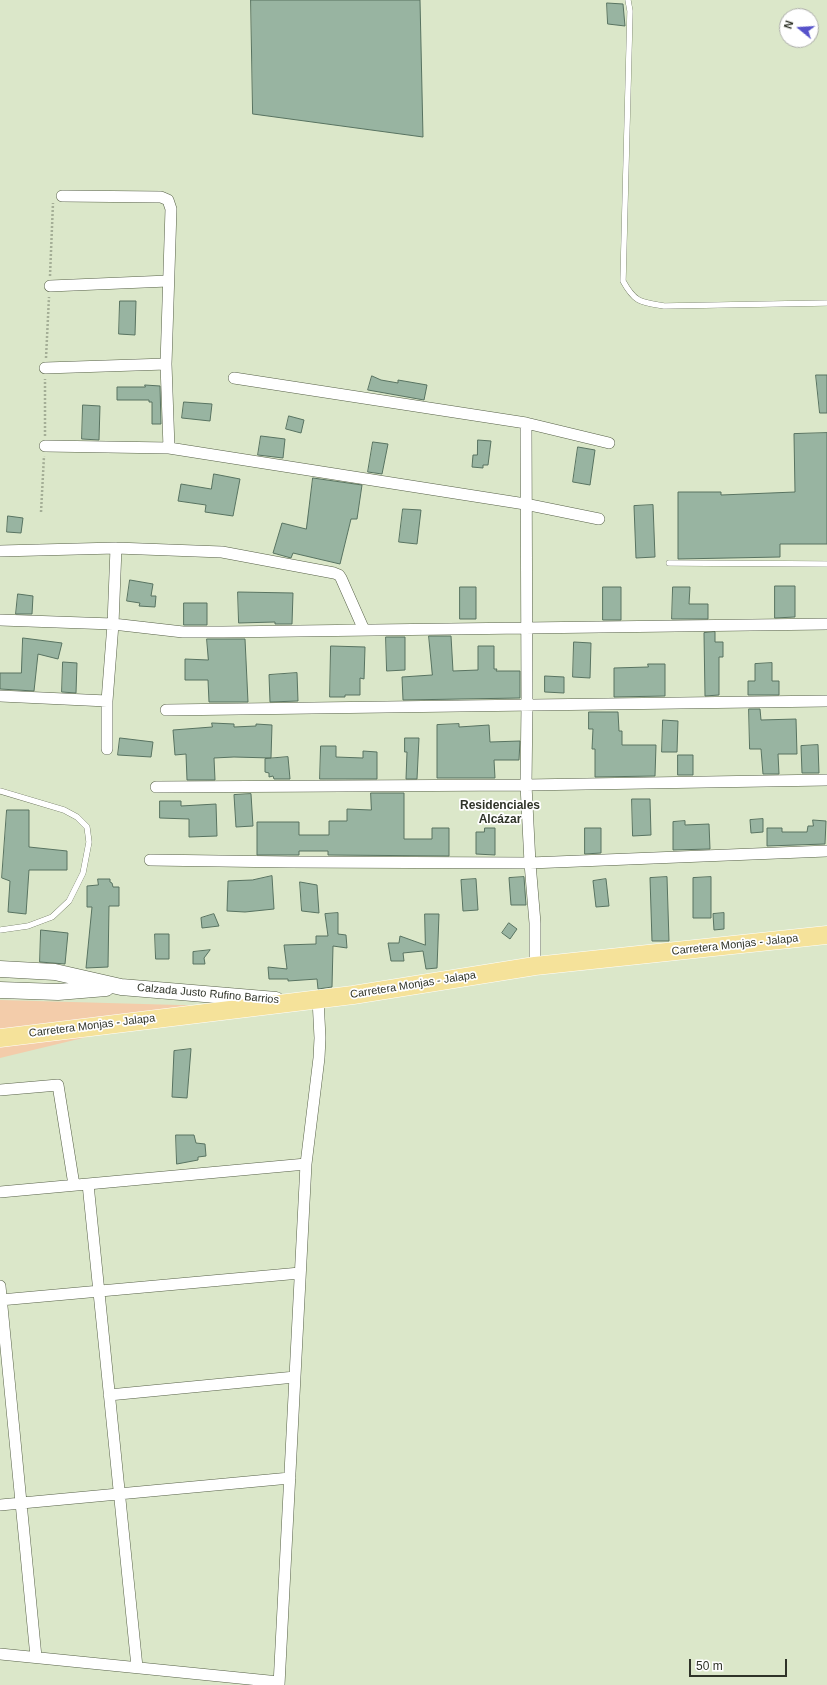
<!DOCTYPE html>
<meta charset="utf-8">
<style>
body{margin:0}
#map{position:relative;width:827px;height:1685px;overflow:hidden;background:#dbe7c9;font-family:Helvetica,sans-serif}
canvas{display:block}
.north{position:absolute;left:779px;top:8px;width:40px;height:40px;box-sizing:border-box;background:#fff;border:1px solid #acada9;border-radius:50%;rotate:288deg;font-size:11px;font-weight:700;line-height:16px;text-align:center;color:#2f3328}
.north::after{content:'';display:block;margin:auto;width:14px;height:18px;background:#5652ca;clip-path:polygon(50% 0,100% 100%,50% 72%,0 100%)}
.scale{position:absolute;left:689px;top:1659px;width:98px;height:18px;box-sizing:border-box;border:2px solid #2f3328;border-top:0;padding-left:5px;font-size:12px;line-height:14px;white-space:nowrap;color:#2f3328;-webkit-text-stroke:3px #fff;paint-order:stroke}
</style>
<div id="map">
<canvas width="827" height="1685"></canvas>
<div class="north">N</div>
<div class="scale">50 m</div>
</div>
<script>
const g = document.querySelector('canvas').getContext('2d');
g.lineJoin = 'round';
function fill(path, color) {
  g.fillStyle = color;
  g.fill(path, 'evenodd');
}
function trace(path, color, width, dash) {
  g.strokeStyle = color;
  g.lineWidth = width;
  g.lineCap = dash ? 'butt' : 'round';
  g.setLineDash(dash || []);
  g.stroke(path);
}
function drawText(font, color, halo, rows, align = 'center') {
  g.font = font + ' Helvetica,sans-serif';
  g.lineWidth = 3.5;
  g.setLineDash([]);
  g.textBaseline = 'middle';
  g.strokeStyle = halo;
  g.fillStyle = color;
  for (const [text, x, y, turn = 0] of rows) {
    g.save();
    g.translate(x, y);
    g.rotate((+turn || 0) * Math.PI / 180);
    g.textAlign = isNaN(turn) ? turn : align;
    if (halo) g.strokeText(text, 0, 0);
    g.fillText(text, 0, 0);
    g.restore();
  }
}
fill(new Path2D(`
 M0,1000L215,1006L0,1058Z`), '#f3ccaa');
const building = new Path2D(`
 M251,0H420L423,137L253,114Z
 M607,3L623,4L625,26L608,24Z
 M120,301H136L135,335L119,334Z
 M816,375H827V413H820Z
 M372,376L381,380L398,383V380L427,385L424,400L368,390Z
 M145,385L160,386L161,424H152V402H149V400H117V387H145Z
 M184,402L212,404L210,421L182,418Z
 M83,405L100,406L99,440L82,439Z
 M289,416L304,420L301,433L286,429Z
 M827,433V544H780V557L678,559V492H721V495L795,492L794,434Z
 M261,436L285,439L283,458L258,455Z
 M478,440L491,441L488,465H483V468L472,467L473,455H477Z
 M373,442L388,444L382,474L368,472Z
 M578,447L595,450L590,485L573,482Z
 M214,474L240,479L233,516L205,512L206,505L178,501L181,484L211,489Z
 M313,478L362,485L357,519H351L340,564L293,553L291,558L273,553L282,523L306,529Z
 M653,505L655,557L636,558L634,506Z
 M403,509L421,510L417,544L399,542Z
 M8,516L23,518L21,533L7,532Z
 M130,580L153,584L151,596H156L155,607L139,606L140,603L127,601Z
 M775,586H795V617L775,618Z
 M460,587H476V619H460Z
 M603,587H621V620H603Z
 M673,587H690L689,604H708V619H672Z
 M238,592L293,593L292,624H275V622L239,623Z
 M18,594L33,596L32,614H16Z
 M184,603H207V625H184Z
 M715,632V642H723V657H719V695L705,696L704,633Z
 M429,636H451L453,671L478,670V646H494V669H497L496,671H520V698L403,700L402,677L432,675Z
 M386,637H405V670L387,671Z
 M23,638L62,643L58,659L38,654L34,691L0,689V673H21Z
 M207,639H245L248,702H209L208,680H185V659L208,660Z
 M574,642L591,643L590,678L573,677Z
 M331,646L365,647L364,679L360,678V695H345V697H330Z
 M63,662L77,663L76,693L62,692Z
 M772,663V681H779V695H748V681H755V664Z
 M648,664H665V696L614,697V668L648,667Z
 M297,673L298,701L270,702L269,675Z
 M545,676L564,677V693L545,692Z
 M749,709H760L761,720L796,719L797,754H778L779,774H763L761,749H750Z
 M589,712H618L619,731H622V745H656L655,776L595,777V749H592L593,729H589Z
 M663,720L678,721L677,752H662Z
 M212,723L234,724V727L256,726V724L272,725L271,758L234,757L214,758L215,780H187L186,754L175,755L173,730L212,727Z
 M459,724V727L489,725L490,742L520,741L519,760H494L495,778H437V725Z
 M120,738L153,742L151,757L118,755Z
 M405,738H419L417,779H406L407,752H405Z
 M818,745L819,773H802L801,746Z
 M321,746H336V757L363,758V751L377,752V779H320Z
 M678,755H693V775H678Z
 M288,757L290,779H274L273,776L269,777V773L265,772V759Z
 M371,793H404V839H432V828H449V856L328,855V851H299V855H257V822H299V835H329V821H347V809L371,810Z
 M251,794L253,826L236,827L234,795Z
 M632,799H650L651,835L633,836Z
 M160,801H181V806L216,804L217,836L189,837V819L160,818Z
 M7,810H29V847L67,851V870H29L26,914L8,912L10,881L2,878Z
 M763,819V832L751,833L750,820Z
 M813,820L826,821L825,844L767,846V828H782V832H807L808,826H813Z
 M685,821V825L709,824L710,849L673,850V822Z
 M485,828H495V855L476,854V832H484Z
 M585,828H601V853L585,854Z
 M272,876L274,909L245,912L227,911L228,881L252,880Z
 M524,877L526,905H511L509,878Z
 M667,877L669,941H652L650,878Z
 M711,877V918H693V878Z
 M98,879H110V882L112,883L113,887H119V906H109L108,967L86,968L92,907H87V886L98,885Z
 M476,879L478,910L463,911L461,880Z
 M606,879L609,906L596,907L593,881Z
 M300,882L317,885L319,913L302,911Z
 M338,913V934L346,935L347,948L333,946L332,987L318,989L317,979L288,981V979H269L268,967L287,969L284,945L316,944V936H328L325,914Z
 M724,913V929L714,930L713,914Z
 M214,914L219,926L202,928L201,918Z
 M425,914H439L437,968L426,969L423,951L403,953L404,961H391L388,943H399L400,936L425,945Z
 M509,923L517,929L510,939L502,933Z
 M41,930L68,933L65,964L40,962Z
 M155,934H169V959H156Z
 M210,950L204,958L205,964H193V952Z
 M191,1049L187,1098L172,1097L174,1051Z
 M176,1135H194L196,1143L205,1144L206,1156L198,1157V1160L177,1164Z`);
fill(building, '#98b4a1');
trace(building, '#587361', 1);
const lane = new Path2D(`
 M628,0L630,11L623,281C635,303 641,302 664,306L827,303
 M669,563L827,564
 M0,791L64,810L77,817L87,827L89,842L83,873L69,901L52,917L28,926L0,930`);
const street = new Path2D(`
 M62,196L161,197L168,200L171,209L166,364L169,448
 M50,286L168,281
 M45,368L166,364
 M234,378L526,423L609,443
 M526,423L527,705L526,785L530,863L535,923V966
 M45,446L169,448L525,504L599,519
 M0,551L116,548L222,552L334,573L339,575L341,578L364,630
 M0,620L113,624L183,632H223L827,624
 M0,696L107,701
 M166,710L827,701
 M107,749V701L113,624L116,548
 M156,787L526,785L827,780
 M150,860L289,862L530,863L827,851
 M0,1090L58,1085L74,1185
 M88,1184L137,1667
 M0,1192L306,1164
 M0,1286L36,1657
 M0,1300L300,1273
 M109,1395L295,1377
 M0,1505L290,1478
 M0,1654L279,1682
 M279,1685L306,1164L319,1058L320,1038L318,999`);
const secondary = new Path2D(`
 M0,969L55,972L121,987L276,1000
 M0,990L58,992L106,988`);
const primary = new Path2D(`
 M0,1038L353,995L535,966L827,935`);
trace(lane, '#576148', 6);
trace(street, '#576148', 12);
trace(secondary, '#576148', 17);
trace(primary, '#fff', 19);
trace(new Path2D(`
 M50,276L53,203
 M46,358L49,297
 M45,436V379
 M41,512L44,456`), '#a4ae96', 2.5, [2, 2]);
trace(lane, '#fff', 5.5);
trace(street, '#fff', 11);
trace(secondary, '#fff', 16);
trace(primary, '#f5e29a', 18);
drawText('11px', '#2f3328', '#fff', [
 ["Carretera Monjas - Jalapa",735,945,-6],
 ["Carretera Monjas - Jalapa",413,985,-9],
 ["Calzada Justo Rufino Barrios",208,994,5],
 ["Carretera Monjas - Jalapa",92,1026,-7]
]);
drawText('bold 12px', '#2f3328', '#fff', [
 ["Residenciales",500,806],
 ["Alcázar",500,820]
]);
</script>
